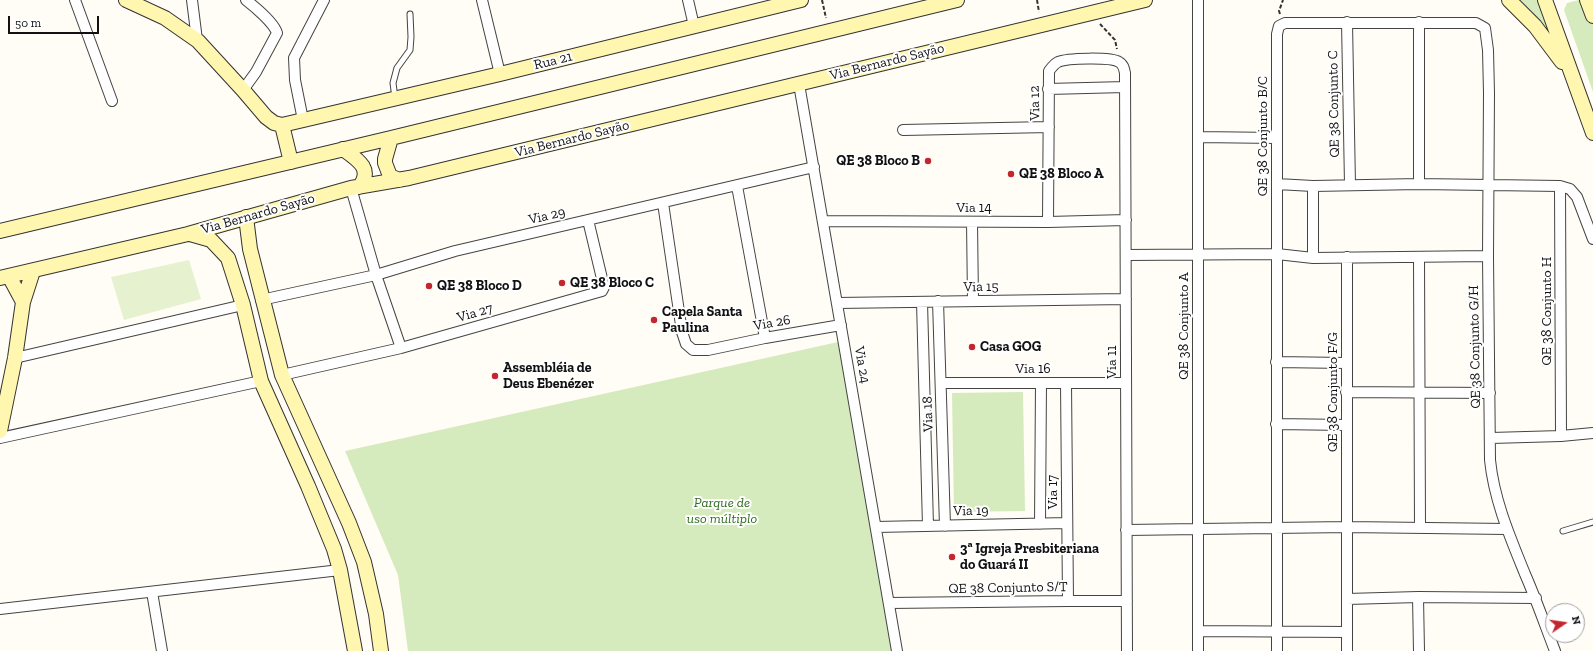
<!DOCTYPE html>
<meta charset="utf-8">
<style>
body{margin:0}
#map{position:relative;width:1593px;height:651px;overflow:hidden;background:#fffdf5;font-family:"Zilla Slab",serif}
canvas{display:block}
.north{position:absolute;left:1545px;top:603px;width:40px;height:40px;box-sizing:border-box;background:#fff;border:1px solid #a0a0a0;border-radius:50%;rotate:77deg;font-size:11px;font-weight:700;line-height:16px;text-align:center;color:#111}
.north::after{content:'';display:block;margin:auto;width:14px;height:18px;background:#c4262e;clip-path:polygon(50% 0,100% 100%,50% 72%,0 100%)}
.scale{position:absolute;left:8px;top:16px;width:91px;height:18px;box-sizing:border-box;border:2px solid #111;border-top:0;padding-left:5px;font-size:12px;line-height:14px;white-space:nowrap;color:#111;-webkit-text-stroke:3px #fff;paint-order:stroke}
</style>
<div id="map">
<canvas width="1593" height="651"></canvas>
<div class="north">N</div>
<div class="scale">50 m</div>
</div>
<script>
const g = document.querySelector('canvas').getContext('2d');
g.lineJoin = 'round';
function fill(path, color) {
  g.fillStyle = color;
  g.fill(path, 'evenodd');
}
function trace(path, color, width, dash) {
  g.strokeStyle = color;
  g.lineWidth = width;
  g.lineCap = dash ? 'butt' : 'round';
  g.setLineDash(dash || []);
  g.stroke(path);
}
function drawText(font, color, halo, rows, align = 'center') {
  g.font = font + ' "Zilla Slab",serif';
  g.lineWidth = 4;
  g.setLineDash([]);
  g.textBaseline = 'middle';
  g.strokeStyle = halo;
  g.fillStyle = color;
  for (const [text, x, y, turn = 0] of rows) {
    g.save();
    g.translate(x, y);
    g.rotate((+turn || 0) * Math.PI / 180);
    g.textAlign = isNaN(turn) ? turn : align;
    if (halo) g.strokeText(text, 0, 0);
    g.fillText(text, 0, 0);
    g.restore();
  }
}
fill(new Path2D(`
 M1520,0H1538L1551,34Z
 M1579,0L1584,2L1593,25V92L1564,10L1567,3Z
 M838,342L892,651H408L398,575L345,451Z
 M1023,392L1025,511L954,512L952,393Z`), '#d5ebbd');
fill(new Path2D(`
 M189,260L201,299L124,320L111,277Z`), '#e6f2cf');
const lane = new Path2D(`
 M395,98L393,83L397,68L410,50L411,37L410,14
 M1563,531L1593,522`);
const street = new Path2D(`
 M75,0L112,101
 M192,0L197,40
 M482,0L500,74
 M688,0L694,26
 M1198,0V651
 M1347,22L1350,185
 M1419,22V184
 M799,84L897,651
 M1048,89L1125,87
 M243,90L256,72L277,33C274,23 255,7 246,0
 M303,120L295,80L294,58L324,0
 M903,130L1049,127
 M1198,137L1277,138
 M1277,184L1313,186L1419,184L1560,186L1570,189L1577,197L1593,239
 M737,186L765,338
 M1560,186L1561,436
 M351,188L376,275L401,348
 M663,203L682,332L686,344L693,350H708L765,338L841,325
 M823,221L1048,222L1126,220
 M972,222L973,301
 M1048,222L1049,71C1052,67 1054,64 1058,62C1067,58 1111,57 1119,62C1123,64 1124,68 1125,73L1127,651
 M1126,255L1277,254L1313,258L1488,256
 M1347,257V651
 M1419,257L1420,528
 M1313,258V186
 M261,300L376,275L455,251L814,167
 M938,301L945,526
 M922,302L928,526
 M837,303L1126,299
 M15,358L243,305
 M1276,362L1346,363
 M282,375L401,348L602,291L604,287L588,220
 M941,383H1126
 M1066,383L1068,601
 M1346,392L1490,393
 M1276,424L1346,425
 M0,438L261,381
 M1491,438L1561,436L1593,433
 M1040,524L1041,383
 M876,527L1067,523
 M1126,530L1347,527L1507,529
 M152,592L162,651
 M1418,597L1419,651
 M1347,599L1418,597L1536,598
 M889,603L1068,601H1127
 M0,609L340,570
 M1198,631L1347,632
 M1277,651V34L1279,26L1285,23H1476L1485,28L1488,50L1489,93L1488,256L1490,460C1494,500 1510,537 1525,574C1536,599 1545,625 1555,651`);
const secondary = new Path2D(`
 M126,0L165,18L198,41L243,90L266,117L274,123L282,125L500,74L801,0
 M1509,0L1535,26L1562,62
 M1545,0L1593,133
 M1587,0L1593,16
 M282,125L291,162
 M391,138L385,159V163L390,176L399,180L402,179
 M343,149C357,159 374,169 359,187
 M246,217L250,249L282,375L349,523L364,562L376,614L381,651
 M0,231L391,138L957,0
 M190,234L211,240L228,258L243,305L261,381L308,486L334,549L340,570L355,651
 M9,276L23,302
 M0,278L188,234L351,188L409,178L1145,0
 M0,431L15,358L23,302L33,271`);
trace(lane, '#444', 7);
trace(street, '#444', 12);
trace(secondary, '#333', 16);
trace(new Path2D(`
 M822,0L826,18
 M1037,0L1039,12
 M1280,14L1279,11L1283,0
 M1100,24L1115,40L1117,49`), '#333', 2, [4, 2]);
trace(lane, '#fff', 5);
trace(street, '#fff', 10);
trace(secondary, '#fff6b0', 14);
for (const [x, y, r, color] of [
 [928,161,4,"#c4262e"],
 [1011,174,4,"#c4262e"],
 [562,283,4,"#c4262e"],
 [429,286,4,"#c4262e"],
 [654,320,4,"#c4262e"],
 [972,347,4,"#c4262e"],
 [495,376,4,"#c4262e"],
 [952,557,4,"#c4262e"]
]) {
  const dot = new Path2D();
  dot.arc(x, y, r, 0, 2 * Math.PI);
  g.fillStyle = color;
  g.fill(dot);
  trace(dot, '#fff', 1.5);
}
drawText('14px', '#111', '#fff', [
 ["Rua 21",553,61,-14],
 ["Via Bernardo Sayão",887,62,-14],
 ["Via 12",1035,103,-91],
 ["QE 38 Conjunto C",1334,104,-91],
 ["QE 38 Conjunto B/C",1263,136,-90],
 ["Via Bernardo Sayão",572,139,-14],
 ["Via 14",974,208],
 ["Via Bernardo Sayão",258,214,-16],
 ["Via 29",547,216,-13],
 ["Via 15",981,287,-1],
 ["QE 38 Conjunto H",1547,311,-90],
 ["Via 27",475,313,-16],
 ["Via 26",772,323,-10],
 ["QE 38 Conjunto A",1184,326,-90],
 ["QE 38 Conjunto G/H",1475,347,-91],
 ["Via 11",1112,362,-90],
 ["Via 24",862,365,80],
 ["Via 16",1033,369],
 ["QE 38 Conjunto F/G",1333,392,-90],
 ["Via 18",928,414,-92],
 ["Via 17",1053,492,-90],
 ["Via 19",971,511,-1],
 ["QE 38 Conjunto S/T",1008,588,-1]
]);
drawText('bold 14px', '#111', '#fff', [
 ["QE 38 Bloco B",920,161,"right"],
 ["QE 38 Bloco A",1019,174],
 ["QE 38 Bloco C",570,283],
 ["QE 38 Bloco D",437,286],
 ["Capela Santa",662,312],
 ["Paulina",662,328],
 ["Casa GOG",980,347],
 ["Assembléia de",503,368],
 ["Deus Ebenézer",503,384],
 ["3ª Igreja Presbiteriana",960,549],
 ["do Guará II",960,565]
], 'left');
drawText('italic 14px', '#2f6b1f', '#fff', [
 ["Parque de",722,503],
 ["uso múltiplo",722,519]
]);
</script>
